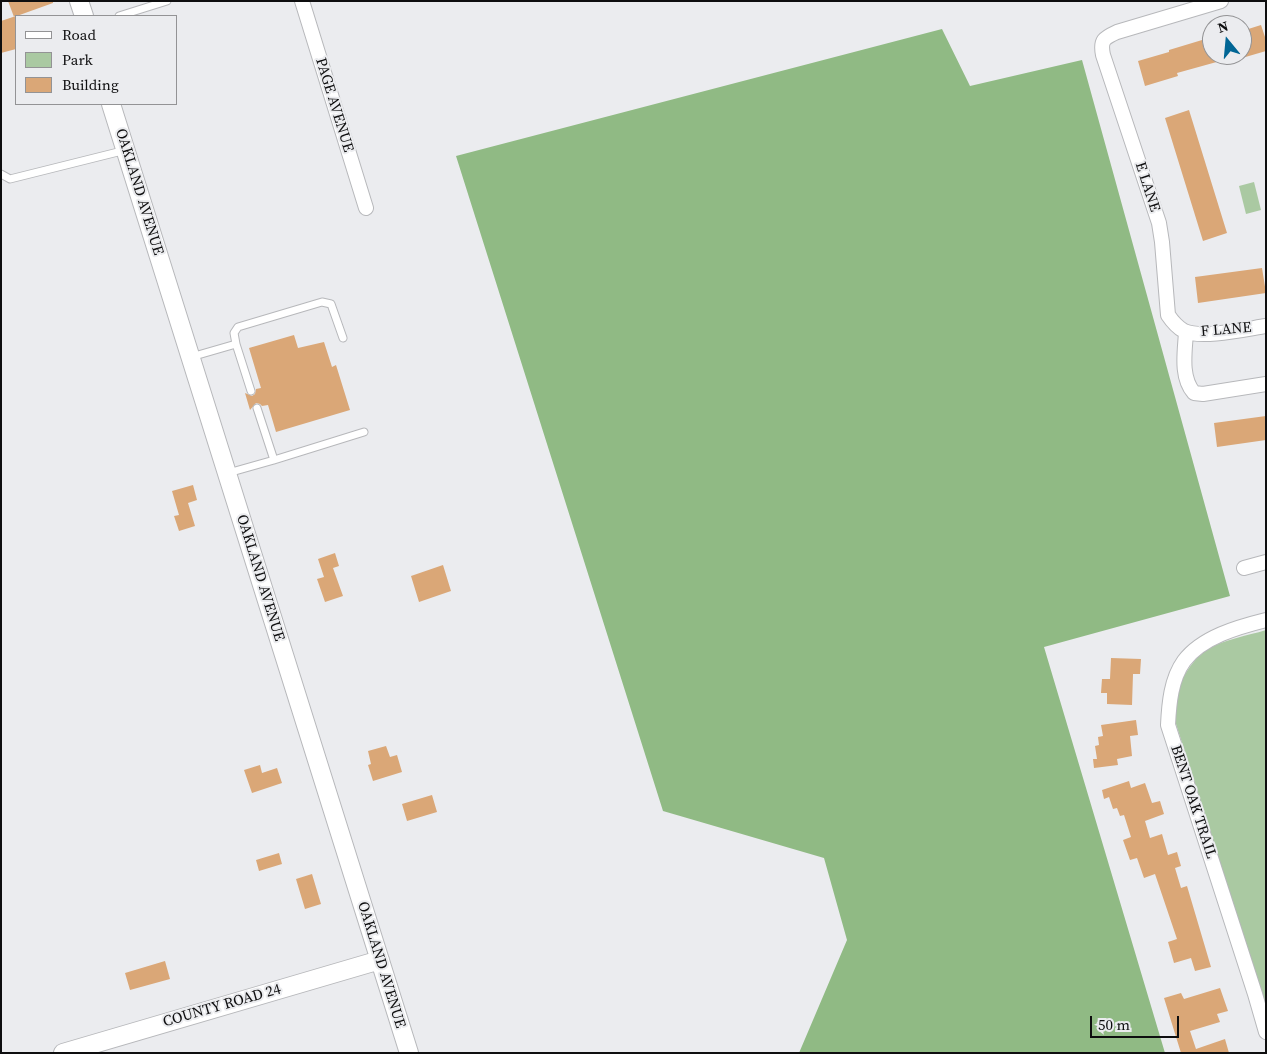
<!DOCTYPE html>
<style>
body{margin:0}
#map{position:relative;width:1267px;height:1054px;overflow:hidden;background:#ebecef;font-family:"Source Serif 4",serif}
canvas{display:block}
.frame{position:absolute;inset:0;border:2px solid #0e0e0f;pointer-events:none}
.legend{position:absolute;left:15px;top:15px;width:162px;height:90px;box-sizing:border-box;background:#ebecef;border:1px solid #939395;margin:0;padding:6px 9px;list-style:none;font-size:15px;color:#0e0e0f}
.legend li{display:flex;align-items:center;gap:10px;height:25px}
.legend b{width:25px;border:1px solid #939395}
.north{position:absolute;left:1202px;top:15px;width:50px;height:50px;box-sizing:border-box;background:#ebecef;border:1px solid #939395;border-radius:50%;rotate:343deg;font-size:14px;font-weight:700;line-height:20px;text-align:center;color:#0e0e0f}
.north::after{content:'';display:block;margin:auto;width:18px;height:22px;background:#016695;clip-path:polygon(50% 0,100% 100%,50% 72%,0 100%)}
.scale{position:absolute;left:1090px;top:1016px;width:89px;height:22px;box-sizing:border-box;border:2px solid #0e0e0f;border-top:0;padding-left:6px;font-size:15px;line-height:18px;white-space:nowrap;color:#0e0e0f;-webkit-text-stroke:4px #ebecef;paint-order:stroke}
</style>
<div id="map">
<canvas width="1267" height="1054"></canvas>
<div class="frame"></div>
<ul class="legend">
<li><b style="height:6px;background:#fff"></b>Road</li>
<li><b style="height:14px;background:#aac9a2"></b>Park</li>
<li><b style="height:14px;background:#daa777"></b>Building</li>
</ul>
<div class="north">N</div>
<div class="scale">50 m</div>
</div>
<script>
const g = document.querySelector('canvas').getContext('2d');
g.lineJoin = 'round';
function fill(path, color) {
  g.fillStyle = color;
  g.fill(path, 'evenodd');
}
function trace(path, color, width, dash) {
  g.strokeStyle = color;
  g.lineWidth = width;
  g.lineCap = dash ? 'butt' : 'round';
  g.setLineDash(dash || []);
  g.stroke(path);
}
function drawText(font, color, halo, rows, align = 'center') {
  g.font = font + ' "Source Serif 4",serif';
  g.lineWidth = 4;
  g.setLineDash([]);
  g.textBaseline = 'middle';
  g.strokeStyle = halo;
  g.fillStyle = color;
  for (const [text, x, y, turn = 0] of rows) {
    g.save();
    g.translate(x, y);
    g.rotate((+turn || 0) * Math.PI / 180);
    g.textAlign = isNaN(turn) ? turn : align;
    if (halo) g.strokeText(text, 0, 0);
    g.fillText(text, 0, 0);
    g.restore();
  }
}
fill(new Path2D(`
 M1254,182L1261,210L1246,214L1239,186Z
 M1266,630V1007L1176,724C1175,718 1174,711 1175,705C1177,684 1190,661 1207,650C1224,639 1247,636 1266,630Z`), '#aac9a2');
fill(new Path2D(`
 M942,29L970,86L1082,60L1230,596L1044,647L1165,1053H799L847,940L824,858L663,811L456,156Z`), '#90ba84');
fill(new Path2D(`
 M8,1H53V3L14,17Z
 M16,16V49L1,53V21Z
 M1261,25L1266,40V51L1242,58V31Z
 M1212,37V55H1231V58L1177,73L1178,76L1145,86L1138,61L1169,52V50Z
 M1189,110L1227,233L1203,241L1165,118Z
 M1262,268L1266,293L1198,303L1195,277Z
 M294,335L298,348L324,342L332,367L336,365L350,410L276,432L268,405L262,406L260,404L256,403L250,410L245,393L252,396L255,394L256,389L261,388L249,348Z
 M1266,416V440L1217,447L1214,423Z
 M193,485L197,500L188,503L195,526L179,531L174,516L179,515L172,491Z
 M335,553L339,566L333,568L343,596L325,602L317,579L324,577L318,559Z
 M443,565L451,591L419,602L411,576Z
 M1111,658L1141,659L1140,674H1133L1132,705L1107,704V693H1101L1102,679H1110Z
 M1136,720L1138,735L1130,736L1132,756L1117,759L1118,765L1094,768L1093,759H1097L1095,746L1099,745L1098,737L1103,736L1101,725Z
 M386,746L390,757L397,755L402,772L373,781L368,765L371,764L368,751Z
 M260,765L262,773L277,768L282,783L252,793L244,770Z
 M1129,781L1131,788L1145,783L1152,803L1160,801L1164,814L1145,821L1150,838L1162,834L1168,855L1177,852L1181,866L1175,868L1181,888L1187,886L1211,967L1195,971L1191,958L1174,963L1168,942L1177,939L1155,874L1144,878L1137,858L1130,860L1123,840L1131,837L1124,815L1120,816L1117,808L1113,809L1109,797L1104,799L1102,790Z
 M432,795L437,812L407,821L402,804Z
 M279,853L282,864L259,871L256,860Z
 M312,874L321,904L305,909L296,879Z
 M165,961L170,979L130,990L125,973Z
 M1220,988L1228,1011L1217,1014L1220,1022L1190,1031L1196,1049L1225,1039L1229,1053H1181L1164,998L1181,993L1184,999Z`), '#daa777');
const service = new Path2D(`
 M119,16L167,1
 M1,174L10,179L126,150
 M236,344L251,391
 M191,357L236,344L234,333L238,327L322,302L331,304L343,338
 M274,460L364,432
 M228,473L274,460L257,408`);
const minor = new Path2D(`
 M302,1L366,208
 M1221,1L1117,32C1104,38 1100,40 1103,55L1159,223L1162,242L1168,315C1172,321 1177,327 1184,331C1202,339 1246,329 1266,326
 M1186,332C1185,351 1180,377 1194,393L1203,394L1266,384
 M1244,568L1266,562
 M1266,620C1238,627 1202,637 1184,661C1171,679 1169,704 1168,725L1255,994L1266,1032`);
const tertiary = new Path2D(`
 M79,1L84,16
 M111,104L409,1053
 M63,1053L380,960`);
trace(service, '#b7b8bb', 9);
trace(minor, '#b7b8bb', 16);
trace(tertiary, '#b7b8bb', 20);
trace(service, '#fff', 7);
trace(minor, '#fff', 14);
trace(tertiary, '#fff', 18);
drawText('15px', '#0e0e0f', '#ebecef', [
 ["PAGE AVENUE",334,105,73],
 ["E LANE",1147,187,72],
 ["OAKLAND AVENUE",139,192,73],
 ["F LANE",1226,330,-5],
 ["OAKLAND AVENUE",260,578,73],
 ["BENT OAK TRAIL",1193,802,72],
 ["OAKLAND AVENUE",381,965,73],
 ["COUNTY ROAD 24",222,1006,-16]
]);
</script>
